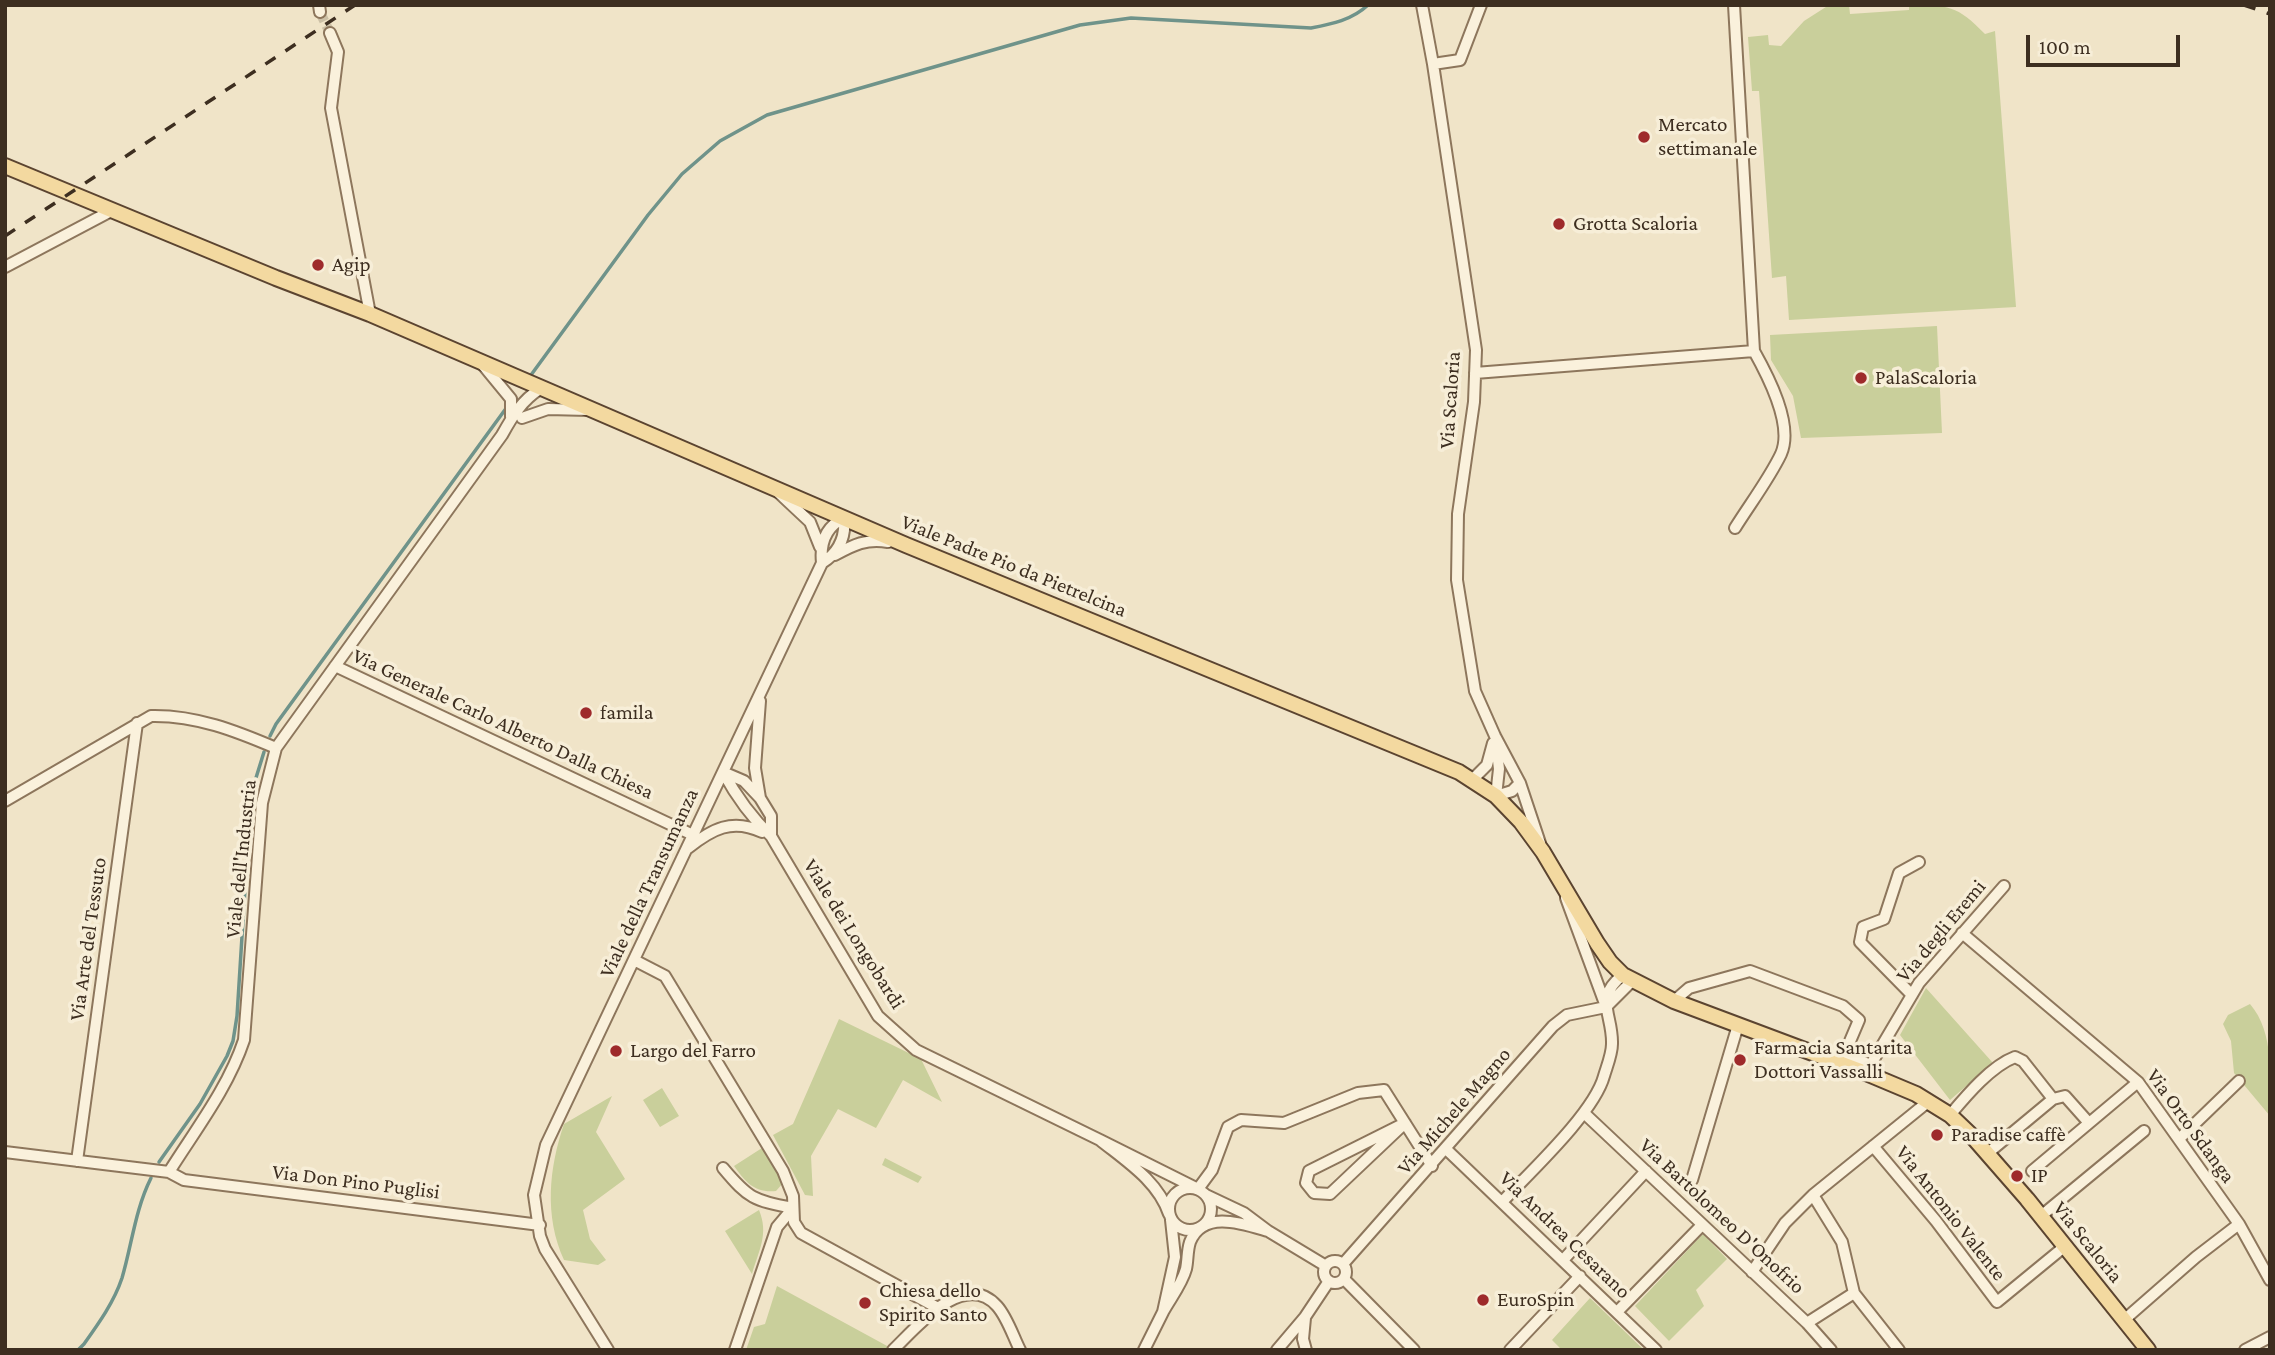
<!DOCTYPE html>
<meta charset="utf-8">
<style>
body{margin:0}
#map{position:relative;width:2275px;height:1355px;overflow:hidden;background:#f0e4c8;font-family:"Crimson Pro",serif}
canvas{display:block}
.frame{position:absolute;inset:0;border:7px solid #3d2e20;pointer-events:none}
.scale{position:absolute;left:2026px;top:35px;width:154px;height:32px;box-sizing:border-box;border:4px solid #3d2e20;border-top:0;padding-left:9px;font-size:21px;line-height:24px;white-space:nowrap;color:#3d2e20;-webkit-text-stroke:5px #f7eed8;paint-order:stroke}
</style>
<div id="map">
<canvas width="2275" height="1355"></canvas>
<div class="frame"></div>
<div class="scale">100 m</div>
</div>
<script>
const g = document.querySelector('canvas').getContext('2d');
g.lineJoin = 'round';
function fill(path, color) {
  g.fillStyle = color;
  g.fill(path, 'evenodd');
}
function trace(path, color, width, dash) {
  g.strokeStyle = color;
  g.lineWidth = width;
  g.lineCap = dash ? 'butt' : 'round';
  g.setLineDash(dash || []);
  g.stroke(path);
}
function drawText(font, color, halo, rows, align = 'center') {
  g.font = font + ' "Crimson Pro",serif';
  g.lineWidth = 7;
  g.setLineDash([]);
  g.textBaseline = 'middle';
  g.strokeStyle = halo;
  g.fillStyle = color;
  for (const [text, x, y, turn = 0] of rows) {
    g.save();
    g.translate(x, y);
    g.rotate((+turn || 0) * Math.PI / 180);
    g.textAlign = isNaN(turn) ? turn : align;
    if (halo) g.strokeText(text, 0, 0);
    g.fillText(text, 0, 0);
    g.restore();
  }
}
fill(new Path2D(`
 M1829,5H1849L1850,14L1909,10V5C1948,5 1957,5 1985,34L1995,31L2016,307L1789,320L1786,276L1772,278L1759,91H1752L1748,37L1768,35L1769,45L1781,46L1804,21Z
 M1937,326L1942,433L1801,438L1793,396L1771,360L1770,335Z
 M1926,988L1993,1063L1950,1100L1900,1035Z
 M2250,1004C2275,1033 2270,1079 2270,1116L2234,1073L2231,1041L2223,1024L2228,1015Z
 M839,1019L921,1059L942,1102L903,1080L876,1128L838,1109L811,1156L813,1196L805,1195L773,1135L793,1124Z
 M662,1088L679,1116L660,1127L643,1100Z
 M612,1096L596,1132L625,1179L583,1210L590,1239L606,1260L598,1265L564,1260C544,1216 549,1168 564,1124Z
 M762,1148L783,1183L776,1191C755,1193 746,1183 734,1166Z
 M885,1158L922,1177L918,1183L882,1165Z
 M759,1210C769,1234 759,1250 752,1274L725,1231Z
 M1703,1234L1727,1259L1696,1290L1704,1306L1669,1341L1635,1306Z
 M777,1286L889,1347L886,1350H746L754,1327L765,1324Z
 M1590,1298L1644,1350H1562L1552,1340Z`), '#c9cf9b');
trace(new Path2D(`
 M531,375L648,215L682,174L720,141L767,115L1080,25L1131,18L1311,28C1332,24 1352,20 1368,5
 M270,736L276,724L507,407
 M159,1162L200,1104L227,1056L233,1041L237,1016L248,841L255,781L264,752
 M78,1350L84,1344C99,1323 114,1302 122,1278C132,1244 135,1210 151,1178`), '#6f938a', 3.5);
trace(new Path2D(`
 M320,12L330,33`), '#ccc0a6', 10, [10, 5]);
const minor = new Path2D(`
 M319,5L320,12
 M1422,5L1433,64L1476,350L1474,402L1458,514L1457,580L1475,691L1495,736L1520,783L1540,843
 M330,33L338,52L331,108L370,314
 M1433,64L1460,60L1481,5
 M5,267L111,211
 M483,365L511,399V417
 M1475,373L1754,351L1734,5
 M522,418L548,409L588,410
 M779,493L810,522L820,547
 M1735,528C1750,504 1769,479 1781,454C1794,425 1768,376 1754,351
 M835,555C853,545 867,538 888,542
 M335,666L693,835
 M760,701L755,768L760,798L771,816V836
 M1496,743L1499,769L1496,796L1512,791L1520,783
 M723,772C736,796 751,817 771,836L878,1016L916,1050L1100,1140
 M723,772L744,781L760,798
 M1472,780L1487,765L1493,743
 M5,801L151,716C196,715 236,731 276,748
 M688,848C712,829 732,818 762,832
 M1566,898L1604,1001
 M1962,933L2138,1082L2239,1224L2270,1280
 M634,960L665,976L783,1171L793,1196L794,1222L801,1233L936,1307
 M1912,995L1860,942L1863,927L1884,919L1899,873L1919,862
 M1674,1001L1689,988L1750,971L1843,1006L1859,1020L1845,1053L1870,1065
 M1606,1007L1632,981
 M1867,1071L1919,983L2004,886
 M1584,1113L1807,1323L1831,1350
 M1950,1115C1966,1096 1991,1066 2015,1057L2023,1061L2053,1099L2065,1096L2089,1123
 M1405,1123L1330,1194L1314,1193L1306,1183L1309,1171Z
 M2179,1139L2239,1081
 M1873,1146L1936,1221L1997,1302L2064,1247
 M1446,1149L1656,1350
 M5,1152L169,1172L184,1180L540,1225
 M1988,1153L2053,1099
 M77,1161L137,723
 M723,1168C749,1199 753,1200 793,1208
 M2032,1171L2138,1082
 M169,1172C196,1129 228,1088 244,1040L262,803L276,748L502,435C512,417 522,400 540,389
 M1692,1180L1738,1025
 M1169 1209a21 21 0 1 1 42 0a21 21 0 1 1-42 0Z
 M1813,1195L1842,1242L1854,1293L1899,1350
 M1502,1202C1530,1172 1594,1113 1604,1076C1607,1066 1612,1054 1612,1044C1613,1014 1593,998 1623,975
 M1169,1214C1158,1181 1126,1161 1100,1140L1198,1189L1212,1170L1228,1127L1241,1120L1284,1123L1358,1093L1384,1090L1432,1166
 M2041,1216L2144,1131
 M1171,1220L1175,1257L1163,1312C1170,1299 1182,1284 1186,1269C1188,1260 1187,1251 1190,1242C1203,1209 1244,1224 1268,1231L1244,1213L1206,1195
 M1268,1231L1326,1266
 M1563,1260L1646,1171
 M1324 1272a11 11 0 1 1 22 0a11 11 0 1 1-22 0Z
 M1343,1264L1553,1026L1567,1015L1606,1007
 M1752,1272L1785,1223L1813,1195L1929,1101
 M1344,1279L1414,1350
 M1617,1312L1702,1225
 M1305,1318L1303,1339L1306,1350
 M2124,1320L2196,1257L2239,1224
 M1807,1323L1854,1293
 M608,1350L545,1249L540,1236L534,1195L546,1145L822,563C820,544 825,527 844,518C846,538 838,553 822,563
 M735,1350L777,1227L793,1208
 M893,1350C916,1328 964,1269 997,1306C1007,1317 1013,1336 1020,1350
 M1144,1350L1163,1312
 M1277,1350L1305,1317L1329,1281
 M1510,1350L1580,1276
 M2245,1350L2270,1337`);
const major = new Path2D(`
 M5,166L276,278L370,314L906,545L1459,772L1496,796L1521,822L1543,852L1597,943L1610,962L1623,975L1674,1001L1866,1073L1916,1094L1950,1115L1972,1136L2027,1199L2148,1350`);
trace(minor, '#8d765c', 14);
trace(major, '#5b4430', 18);
trace(minor, '#faf1dc', 10);
trace(major, '#f3d9a0', 14);
trace(new Path2D(`
 M2244,5L2270,14
 M5,236L355,5`), '#3d2e20', 3.5, [12, 12]);
for (const [x, y, r, color] of [
 [1644,137,7,"#9e2a2b"],
 [1559,224,7,"#9e2a2b"],
 [318,265,7,"#9e2a2b"],
 [1861,378,7,"#9e2a2b"],
 [586,713,7,"#9e2a2b"],
 [616,1051,7,"#9e2a2b"],
 [1740,1060,7,"#9e2a2b"],
 [1937,1135,7,"#9e2a2b"],
 [2017,1176,7,"#9e2a2b"],
 [1483,1300,7,"#9e2a2b"],
 [865,1303,7,"#9e2a2b"]
]) {
  const dot = new Path2D();
  dot.arc(x, y, r, 0, 2 * Math.PI);
  g.fillStyle = color;
  g.fill(dot);
  trace(dot, '#f7eed8', 2.5);
}
drawText('21px', '#3d2e20', '#f7eed8', [
 ["Mercato",1658,125],
 ["settimanale",1658,149],
 ["Grotta Scaloria",1573,224],
 ["Agip",332,265],
 ["PalaScaloria",1875,378],
 ["famila",600,713],
 ["Farmacia Santarita",1754,1048],
 ["Dottori Vassalli",1754,1072],
 ["Largo del Farro",630,1051],
 ["Paradise caffè",1951,1135],
 ["IP",2031,1176],
 ["Chiesa dello",879,1291],
 ["Spirito Santo",879,1315],
 ["EuroSpin",1497,1300]
], 'left');
drawText('21px', '#3d2e20', '#f7eed8', [
 ["Via Scaloria",1450,400,-86],
 ["Viale Padre Pio da Pietrelcina",1014,566,22],
 ["Via Generale Carlo Alberto Dalla Chiesa",503,724,25],
 ["Viale dell'Industria",241,859,-84],
 ["Viale della Transumanza",649,883,-65],
 ["Via degli Eremi",1941,931,-50],
 ["Viale dei Longobardi",854,934,58],
 ["Via Arte del Tessuto",88,939,-82],
 ["Via Michele Magno",1454,1111,-49],
 ["Via Orto Sdanga",2191,1126,54],
 ["Via Don Pino Puglisi",356,1182,7],
 ["Via Antonio Valente",1951,1213,52],
 ["Via Bartolomeo D'Onofrio",1722,1216,43],
 ["Via Andrea Cesarano",1565,1235,44],
 ["Via Scaloria",2088,1242,51]
]);
</script>
